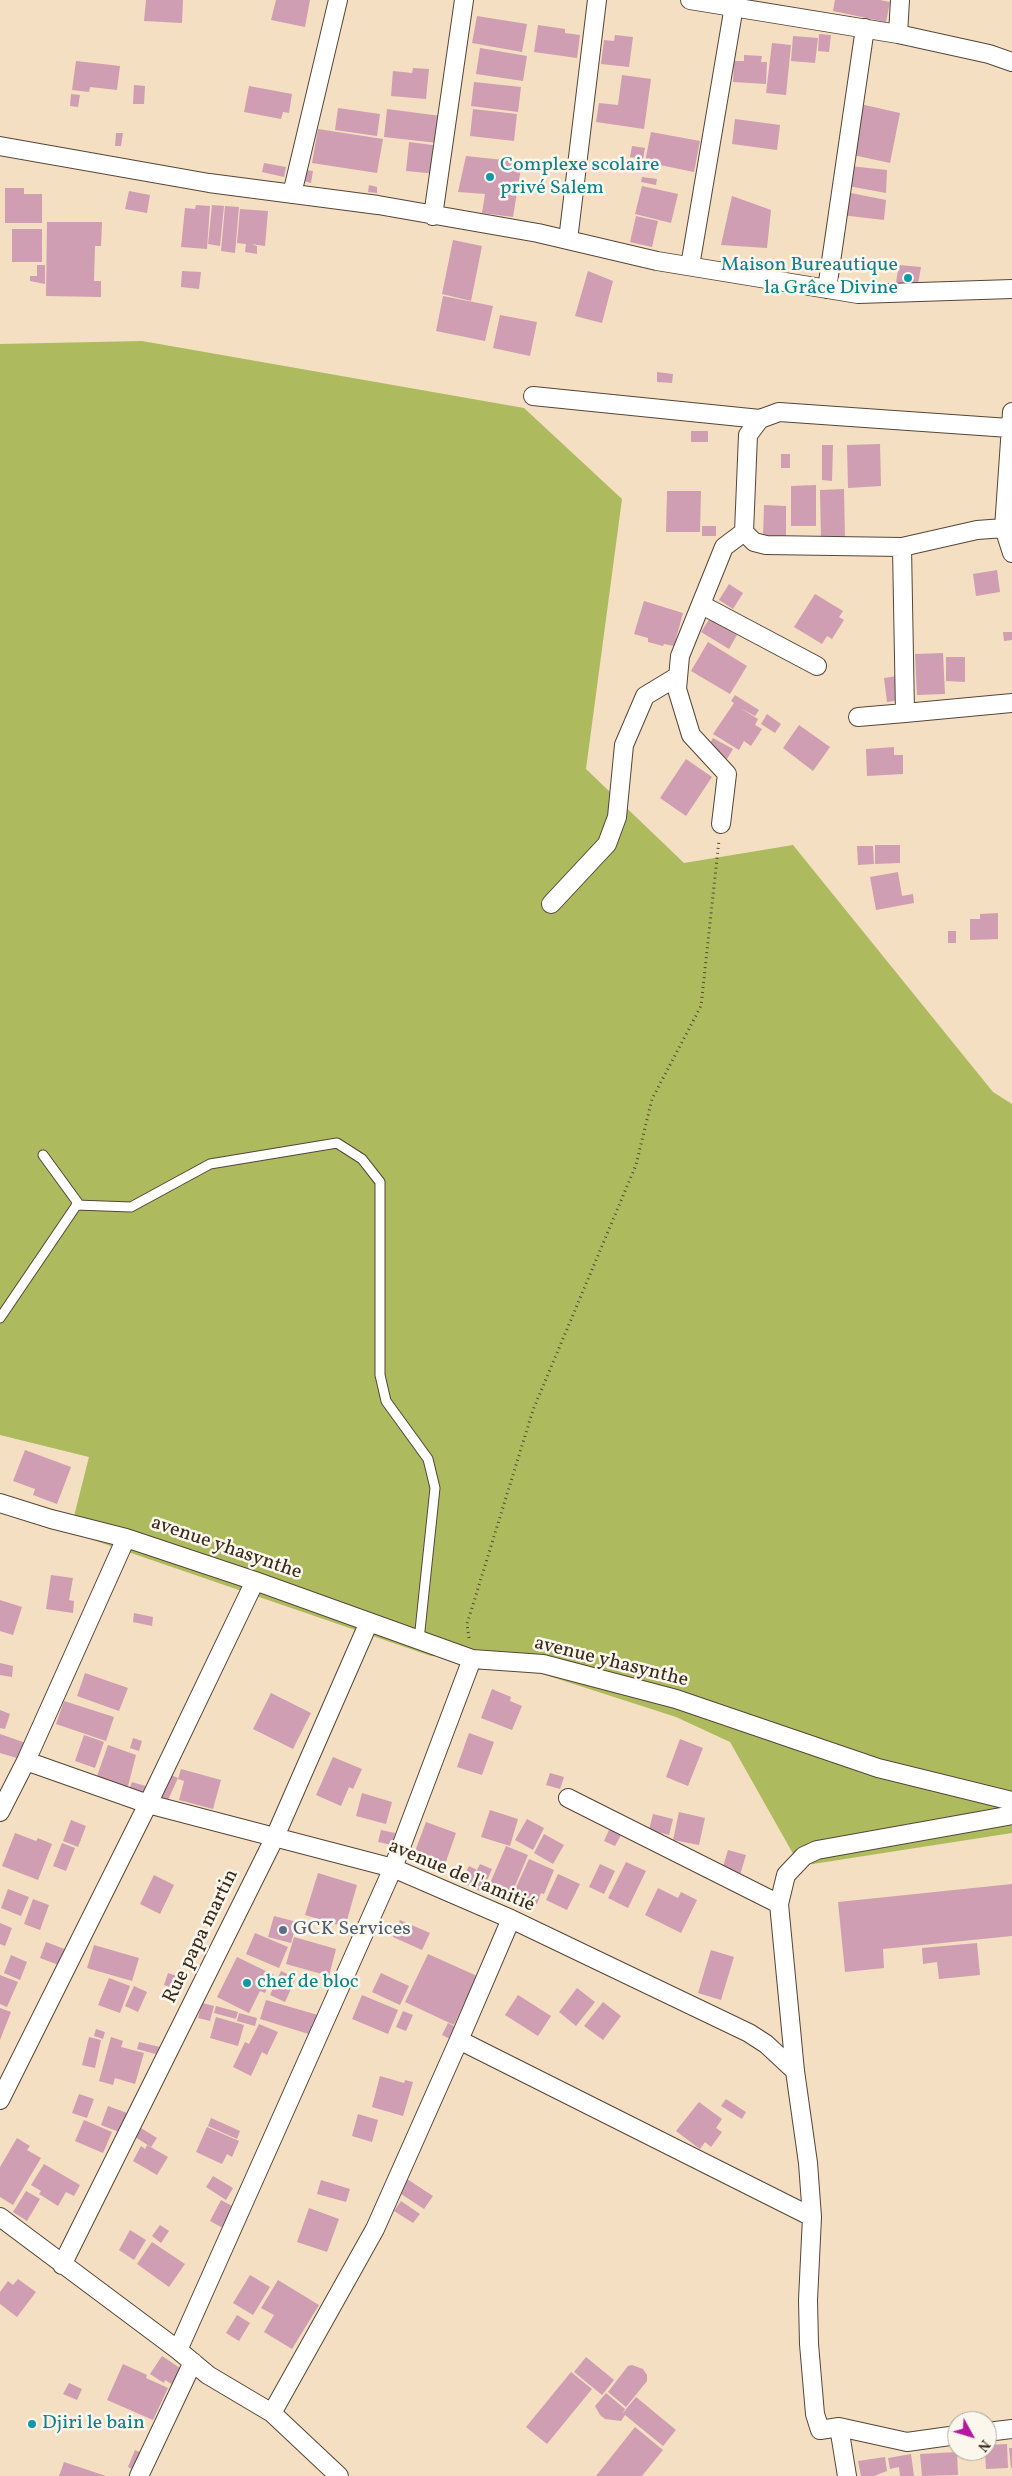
<!DOCTYPE html>
<meta charset="utf-8">
<style>
body{margin:0}
#map{position:relative;width:1012px;height:2476px;overflow:hidden;background:#f4dfc2;font-family:Vollkorn,serif}
canvas{display:block}
.north{position:absolute;left:947px;top:2411px;width:50px;height:50px;box-sizing:border-box;background:#fbf7ec;border:1px solid #aea59a;border-radius:50%;rotate:129deg;font-size:14px;font-weight:700;line-height:20px;text-align:center;color:#3b2a1e}
.north::after{content:'';display:block;margin:auto;width:18px;height:22px;background:#b5179e;clip-path:polygon(50% 0,100% 100%,50% 72%,0 100%)}
</style>
<div id="map">
<canvas width="1012" height="2476"></canvas>
<div class="north">N</div>
</div>
<script>
const g = document.querySelector('canvas').getContext('2d');
g.lineJoin = 'round';
function fill(path, color) {
  g.fillStyle = color;
  g.fill(path, 'evenodd');
}
function trace(path, color, width, dash) {
  g.strokeStyle = color;
  g.lineWidth = width;
  g.lineCap = dash ? 'butt' : 'round';
  g.setLineDash(dash || []);
  g.stroke(path);
}
function drawText(font, color, halo, rows, align = 'center') {
  g.font = font + ' Vollkorn,serif';
  g.lineWidth = 5;
  g.setLineDash([]);
  g.textBaseline = 'middle';
  g.strokeStyle = halo;
  g.fillStyle = color;
  for (const [text, x, y, turn = 0] of rows) {
    g.save();
    g.translate(x, y);
    g.rotate((+turn || 0) * Math.PI / 180);
    g.textAlign = isNaN(turn) ? turn : align;
    if (halo) g.strokeText(text, 0, 0);
    g.fillText(text, 0, 0);
    g.restore();
  }
}
fill(new Path2D(`
 M142,341L524,408L622,499L586,769L684,863L793,845L993,1092L1012,1104V1833L800,1866L730,1742L676,1717L493,1658L431,1656L70,1532L89,1457L0,1435V344Z`), '#adbb5e');
fill(new Path2D(`
 M146,0H183L182,23L144,21Z
 M276,0H310L305,27L271,20Z
 M835,0H880L890,2L886,22L833,11Z
 M477,16L527,24L522,52L472,43Z
 M538,25L565,29V33L580,35L577,58L534,52Z
 M819,34L831,35L829,52L818,51Z
 M615,35L633,37L629,67L601,64L604,40L614,41Z
 M793,36L818,38L815,63L791,61Z
 M772,43L791,45L786,95L766,93Z
 M480,48L527,56L523,81L476,74Z
 M744,55L762,56L761,62H767L766,84L733,82L734,61H744Z
 M76,61L120,66L117,90L90,87L89,92L72,90Z
 M413,68L429,69L426,99L391,96L393,71L412,73Z
 M622,75L651,79L644,129L596,122L599,103L618,105Z
 M474,82L521,87L518,112L471,106Z
 M134,85L145,86L144,104H133Z
 M249,86L292,94L289,113L283,112L281,119L244,112Z
 M71,94L80,95L78,107L70,106Z
 M860,104L900,113L890,163L853,155Z
 M338,108L380,114L377,136L335,130Z
 M387,109L441,116L438,143L384,137Z
 M473,109L517,114L514,141L470,136Z
 M735,119L780,125L777,150L732,144Z
 M318,129L383,139L377,173L312,163Z
 M651,132L700,141L694,172L645,162Z
 M116,133H123L121,146H115Z
 M409,142L440,146L437,174L406,171Z
 M632,146L645,148L643,159L630,157Z
 M466,156L522,162L513,217L482,213L485,194L458,192Z
 M264,163L286,167L284,177L262,172Z
 M850,166L887,170L886,193L848,186Z
 M305,170L313,171L311,183L303,181Z
 M642,177L657,179L656,185L641,182Z
 M369,185L377,187V193L368,192Z
 M642,186L678,194L671,223L635,214Z
 M5,188H24V194H42V223H5Z
 M129,191L150,195L147,213L125,209Z
 M846,192L886,200L884,220L841,215Z
 M732,196L771,210L767,248L721,245Z
 M196,205L210,206L207,249L181,247L185,208L195,209Z
 M212,205L224,206L220,246L208,244Z
 M225,206L239,207L235,253L221,251Z
 M240,209L268,211L265,246L251,244L257,246V254L245,252L246,244L237,243Z
 M636,216L658,221L652,247L630,242Z
 M47,222H102L101,246H95L94,281H101V297L46,296Z
 M12,229H42V262H12Z
 M453,240L482,246L471,301L442,294Z
 M37,265H45V284L30,281V276H37Z
 M899,265L921,267L917,290L895,288Z
 M182,271L201,272L199,289L181,287Z
 M588,271L613,281L602,323L575,316Z
 M443,296L493,306L485,341L436,331Z
 M500,315L537,322L530,356L493,348Z
 M657,372L673,374L672,383L657,382Z
 M691,431H708V442H691Z
 M880,444L881,486L848,488L847,445Z
 M822,445H833L832,481L822,480Z
 M781,454H790V468H781Z
 M816,485V526H791V486Z
 M844,489L845,539H821L820,490Z
 M667,491H701L700,532H666Z
 M764,505L786,506V538H763Z
 M702,526H716V536H702Z
 M997,570L1000,592L976,596L973,574Z
 M729,584L743,593L733,609L719,600Z
 M815,594L843,611L839,617L844,620L832,639L827,636L822,644L794,627Z
 M644,601L683,613L674,646L664,644L663,646L648,642V638L634,634Z
 M710,618L737,635L729,649L701,632Z
 M1003,632H1012V640L1004,641Z
 M708,642L747,666L730,694L691,671Z
 M943,653L945,694L917,695L915,654Z
 M946,657H965V682L946,681Z
 M897,676L900,700L887,702L884,678Z
 M735,695L759,710L755,716L740,708L758,719L755,725L762,729L751,746L744,741L739,750L713,734L734,703L731,701Z
 M767,714L781,724L775,733L761,724Z
 M799,725L830,747L813,771L783,748Z
 M713,738L733,749L727,759L707,748Z
 M894,747V755H903V774L867,776L866,749Z
 M686,759L712,777L686,816L660,798Z
 M875,845H900V863L875,864Z
 M857,846H873L874,864L858,865Z
 M898,872L902,896L913,894L914,903L876,910L870,877Z
 M998,913V939L970,940V919H980V914Z
 M948,931H956V943H948Z
 M25,1450L71,1467L57,1504L33,1495L35,1489L13,1481Z
 M51,1575L73,1578L69,1600L74,1601L73,1613L46,1609Z
 M0,1600L22,1607L13,1635L0,1631Z
 M134,1613L153,1617L152,1626L133,1622Z
 M0,1663L13,1666L12,1677L0,1675Z
 M85,1673L128,1688L119,1711L77,1696Z
 M492,1689L511,1697L510,1701L522,1706L512,1730L481,1718Z
 M271,1693L311,1713L293,1749L253,1729Z
 M64,1701L114,1717L106,1741L56,1724Z
 M0,1710L10,1714L5,1729L0,1728Z
 M469,1733L494,1742L482,1775L457,1767Z
 M0,1734L26,1743L20,1759L0,1753Z
 M84,1735L104,1742L95,1768L75,1761Z
 M133,1738L142,1741L139,1751L130,1748Z
 M680,1739L703,1748L688,1786L666,1777Z
 M108,1745L136,1755L127,1790L96,1779Z
 M333,1757L362,1769L353,1789L349,1787L341,1806L316,1795Z
 M181,1769L221,1780L213,1809L179,1800L184,1781L178,1779Z
 M550,1773L564,1777L560,1789L546,1785Z
 M169,1774L178,1778L167,1802L158,1797Z
 M132,1782L149,1787L145,1800L127,1795Z
 M362,1793L392,1802L386,1824L356,1816Z
 M490,1810L518,1819L510,1846L481,1837Z
 M679,1812L705,1818L699,1845L673,1840Z
 M653,1814L673,1819L669,1835L649,1830Z
 M527,1819L544,1828L533,1850L515,1840Z
 M71,1820L86,1826L78,1847L63,1841Z
 M426,1822L456,1833L442,1873L411,1862Z
 M381,1830L395,1833L392,1845L378,1842Z
 M609,1830L621,1835L615,1846L604,1841Z
 M15,1833L36,1841L38,1838L52,1844L38,1880L2,1866Z
 M544,1834L564,1845L553,1864L534,1853Z
 M62,1843L75,1848L66,1871L53,1866Z
 M506,1846L528,1855L510,1898L488,1888Z
 M728,1850L746,1855L740,1875L722,1870Z
 M529,1859L554,1870L544,1894L541,1893L537,1904L513,1894Z
 M626,1862L646,1871L628,1908L608,1898Z
 M480,1864L492,1869L482,1892L461,1882L469,1866L477,1870Z
 M600,1864L615,1871L604,1894L589,1887Z
 M318,1873L357,1885L345,1927L305,1915Z
 M558,1874L580,1884L567,1910L546,1900Z
 M154,1875L174,1885L160,1914L140,1904Z
 M1012,1884V1936L883,1949L884,1968L845,1972L838,1902Z
 M658,1888L678,1898L681,1892L697,1900L681,1933L645,1915Z
 M8,1889L29,1897L21,1916L1,1908Z
 M33,1899L49,1905L40,1930L24,1924Z
 M274,1916L297,1922L291,1943L268,1937Z
 M400,1920L430,1933L422,1950L393,1937Z
 M0,1923L12,1928L5,1946L0,1944Z
 M255,1933L288,1947L279,1968L246,1954Z
 M294,1937L336,1949L329,1976L286,1964Z
 M46,1942L70,1951L64,1967L40,1958Z
 M977,1943L980,1975L939,1979L937,1962L923,1964L922,1948Z
 M94,1945L139,1958L132,1981L87,1968Z
 M711,1950L734,1957L721,2000L698,1993Z
 M428,1954L477,1976L454,2025L405,2002Z
 M11,1955L27,1962L20,1980L4,1973Z
 M237,1957L274,1975L265,1993L260,1991L249,2013L217,1997Z
 M281,1971L296,1978L285,2002L270,1995Z
 M168,1973L183,1978L179,1990L164,1985Z
 M381,1973L409,1986L400,2005L372,1992Z
 M0,1975L18,1982L7,2007L0,2004Z
 M109,1978L130,1986L120,2013L98,2005Z
 M134,1986L147,1992L138,2012L125,2006Z
 M577,1988L595,2002L576,2026L559,2012Z
 M362,1995L398,2010L388,2034L352,2019Z
 M518,1995L551,2016L538,2036L505,2015Z
 M266,2000L318,2015L312,2035L260,2019Z
 M603,2002L621,2016L603,2040L584,2026Z
 M202,2003L214,2006L210,2021L198,2018Z
 M216,2006L238,2012L236,2019L214,2013Z
 M0,2008L11,2012L0,2040Z
 M403,2011L413,2015L406,2031L396,2027Z
 M239,2013L257,2018L255,2026L237,2021Z
 M216,2017L244,2025L238,2046L210,2038Z
 M448,2023L458,2028L452,2040L442,2035Z
 M259,2024L278,2032L267,2055L262,2052L251,2076L233,2067L245,2042L249,2044Z
 M96,2029L105,2032L103,2039L94,2036Z
 M89,2037L101,2040L95,2068L82,2065Z
 M111,2037L123,2041L121,2047L144,2053L135,2084L115,2078L113,2085L99,2081Z
 M139,2042L160,2047L159,2055L137,2049Z
 M380,2076L404,2083L405,2080L413,2082L403,2116L372,2107Z
 M79,2094L94,2099L87,2118L72,2113Z
 M726,2099L746,2112L742,2119L721,2106Z
 M699,2102L722,2119L716,2128L722,2132L711,2147L705,2142L700,2149L676,2131Z
 M108,2106L127,2113L119,2132L101,2125Z
 M358,2114L378,2120L372,2142L352,2136Z
 M211,2118L240,2131L237,2139L208,2126Z
 M84,2120L112,2132L103,2153L75,2141Z
 M207,2127L239,2141L232,2157L227,2154L222,2164L196,2152Z
 M141,2128L157,2138L151,2147L135,2137Z
 M17,2138L30,2146L27,2150L41,2158L13,2205L0,2197V2167Z
 M147,2145L168,2157L157,2175L133,2161L141,2146L145,2149Z
 M44,2164L80,2185L74,2196L66,2192L58,2206L39,2194L41,2191L31,2185Z
 M213,2176L233,2188L226,2200L206,2187Z
 M404,2177L433,2196L424,2209L395,2190Z
 M321,2180L350,2189L346,2202L317,2194Z
 M26,2191L40,2199L27,2221L13,2212Z
 M221,2200L234,2207L223,2228L210,2221Z
 M401,2201L420,2214L413,2223L394,2211Z
 M309,2208L339,2219L327,2252L297,2242Z
 M160,2225L169,2231L161,2243L152,2236Z
 M130,2230L146,2240L134,2260L119,2250Z
 M152,2242L185,2264L169,2287L137,2264Z
 M250,2275L270,2287L253,2315L233,2303Z
 M18,2279L36,2292L17,2317L0,2304V2292L8,2281L13,2285Z
 M278,2280L319,2305L292,2349L264,2332L274,2315L261,2308Z
 M237,2315L250,2323L239,2341L226,2333Z
 M162,2356L183,2370L173,2385L165,2380L164,2383L150,2374Z
 M586,2357L614,2380L602,2395L574,2372Z
 M123,2364L147,2375L146,2378L168,2388L153,2420L107,2400Z
 M632,2365L643,2369L647,2375V2381L626,2407L608,2392L628,2366Z
 M571,2372L592,2389L547,2444L526,2427Z
 M69,2383L82,2389L77,2400L63,2394Z
 M606,2393L625,2409L622,2414L636,2397L676,2430L663,2446L625,2415L621,2421L605,2419L600,2415L595,2406Z
 M635,2427L663,2450L642,2476H596Z
 M1007,2444L1008,2468L986,2469L985,2451H987V2445Z
 M1009,2448H1012V2468H1011Z
 M135,2450L146,2455L138,2472L128,2467Z
 M957,2452L958,2475L922,2476L920,2454Z
 M911,2454L914,2476H900L899,2467L890,2469L888,2458Z
 M885,2457L887,2471L874,2476H861L858,2461Z
 M64,2462L106,2476H59Z`), '#cf9eb2');
const lane = new Path2D(`
 M76,1205L131,1207L210,1164L337,1143L362,1159L380,1182V1375L386,1401L428,1459L435,1488L419,1640
 M0,1318L78,1203L43,1155`);
const street = new Path2D(`
 M690,0L898,34L989,54L1012,62
 M898,34L900,0
 M0,146L209,183L378,205L538,233L657,261L858,294L1012,289
 M292,194L338,0
 M433,216L464,0
 M568,240L597,0
 M690,266L734,6
 M827,289L865,28
 M533,396L760,419
 M1012,412L1004,528L1012,553
 M902,547L766,545L754,542L744,532L748,435L760,419L779,412L1009,428
 M702,605L817,666
 M905,713L1012,703
 M858,717L905,713L902,547L977,530L1004,528
 M721,824L727,774L691,735L677,689L680,656L724,547L744,532
 M551,904L607,844L617,817L624,745L645,696L678,676
 M0,1503L51,1519L126,1538L255,1581L472,1659L543,1664L676,1699L878,1768L1012,1801
 M26,1761L126,1538
 M568,1798L779,1904
 M0,1812L26,1761L148,1804L393,1868L511,1919L749,2033L766,2044L795,2071
 M459,2040L812,2217
 M0,2100L148,1804L255,1581
 M0,2217L178,2350L208,2375L272,2413L339,2476
 M62,2265L274,1839L369,1622
 M178,2350L393,1868L472,1659
 M272,2413L375,2229L459,2040L511,1919
 M839,2427L847,2476
 M987,2432L1012,2429
 M957,2435L907,2442L839,2427L820,2430L815,2414L809,2344L808,2300L812,2217L808,2163L795,2071L779,1904L786,1875L804,1856L817,1850L1012,1815
 M139,2476L193,2362`);
trace(lane, '#574537', 11);
trace(street, '#574537', 20);
trace(new Path2D(`
 M469,1638L467,1624L533,1410L636,1165L652,1099L701,1006L719,840`), '#574537', 3, [1, 4]);
trace(lane, '#fff', 9);
trace(street, '#fff', 18);
for (const [x, y, r, color] of [
 [490,177,5,"#0f9aa8"],
 [908,278,5,"#0f9aa8"],
 [283,1930,5,"#5c6f8a"],
 [247,1983,5,"#0f9aa8"],
 [32,2424,5,"#0f9aa8"]
]) {
  const dot = new Path2D();
  dot.arc(x, y, r, 0, 2 * Math.PI);
  g.fillStyle = color;
  g.fill(dot);
  trace(dot, '#fbf7ec', 2);
}
drawText('20px', '#0d838f', '#fbf7ec', [
 ["Complexe scolaire",500,166],
 ["privé Salem",500,189],
 ["Maison Bureautique",898,266,"right"],
 ["la Grâce Divine",898,289,"right"],
 ["chef de bloc",257,1983],
 ["Djiri le bain",42,2424]
], 'left');
drawText('20px', '#3b2a1e', '#fbf7ec', [
 ["avenue yhasynthe",226,1549,19],
 ["avenue yhasynthe",611,1663,14],
 ["avenue de l'amitié",461,1877,23],
 ["Rue papa martin",202,1937,-64]
]);
drawText('20px', '#4e5e75', '#fbf7ec', [
 ["GCK Services",293,1930]
], 'left');
</script>
